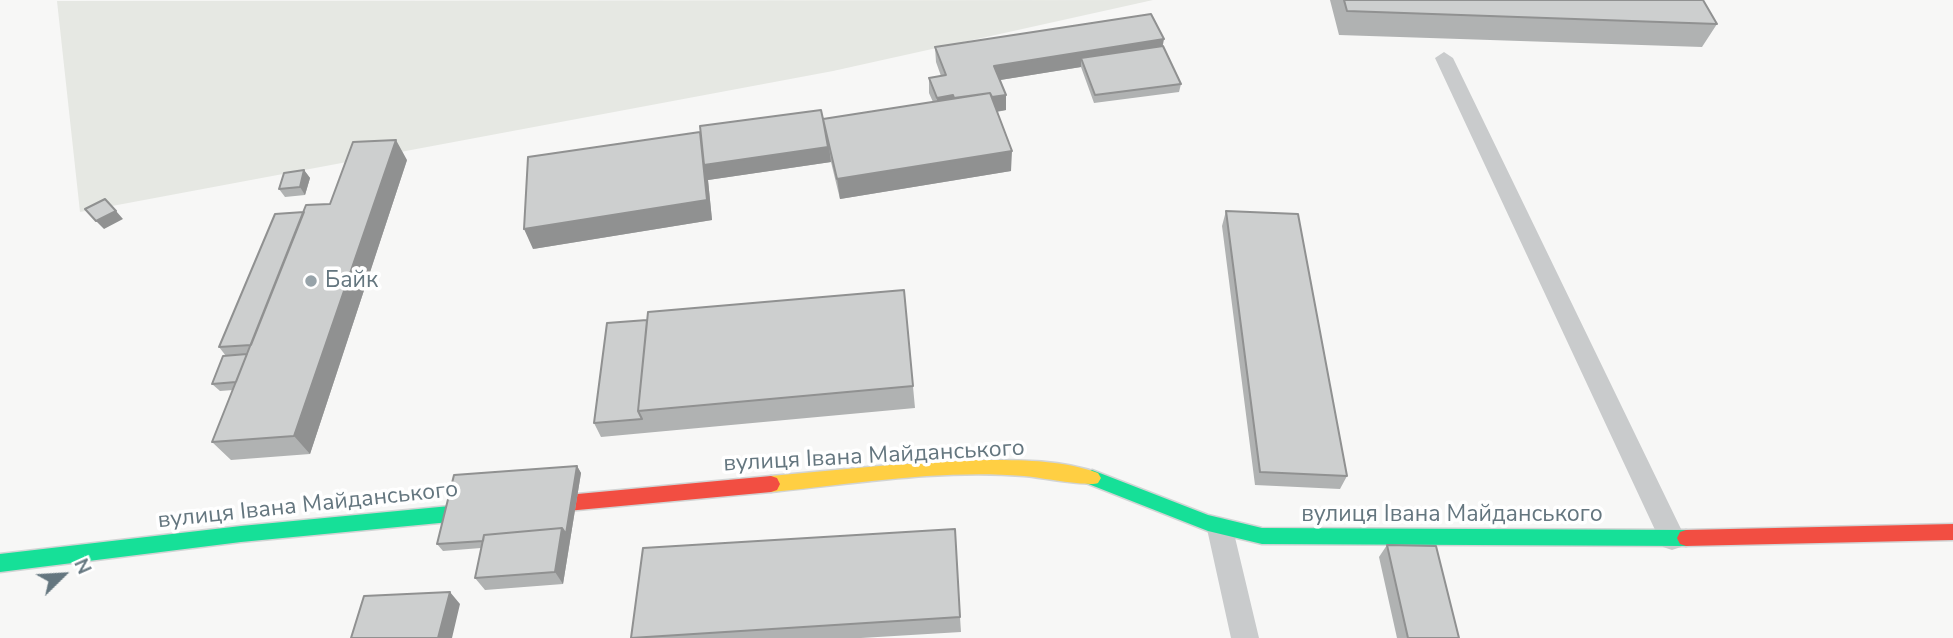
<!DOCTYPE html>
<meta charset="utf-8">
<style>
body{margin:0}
#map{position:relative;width:1953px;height:638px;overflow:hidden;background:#f7f7f6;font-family:"Nunito Sans",sans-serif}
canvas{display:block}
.north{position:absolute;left:28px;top:540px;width:70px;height:70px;-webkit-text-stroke:5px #fff;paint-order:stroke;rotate:66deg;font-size:19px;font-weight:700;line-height:28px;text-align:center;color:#64767f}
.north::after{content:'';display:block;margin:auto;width:24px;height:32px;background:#64767f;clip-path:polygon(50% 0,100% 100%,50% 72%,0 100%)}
</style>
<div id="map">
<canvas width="1953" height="638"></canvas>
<div class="north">N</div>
</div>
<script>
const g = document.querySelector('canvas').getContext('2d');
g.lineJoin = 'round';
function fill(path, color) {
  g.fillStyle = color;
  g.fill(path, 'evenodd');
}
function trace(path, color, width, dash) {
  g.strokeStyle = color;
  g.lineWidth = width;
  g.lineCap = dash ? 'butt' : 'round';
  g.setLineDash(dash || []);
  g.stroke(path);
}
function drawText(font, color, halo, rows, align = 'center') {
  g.font = font + ' "Nunito Sans",sans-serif';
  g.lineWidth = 7;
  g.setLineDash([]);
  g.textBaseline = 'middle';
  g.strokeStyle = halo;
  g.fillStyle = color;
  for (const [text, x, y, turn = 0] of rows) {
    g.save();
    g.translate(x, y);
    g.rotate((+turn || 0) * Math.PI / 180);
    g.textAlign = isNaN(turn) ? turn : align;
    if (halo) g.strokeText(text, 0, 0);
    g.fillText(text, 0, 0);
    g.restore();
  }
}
fill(new Path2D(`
 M1153,0L833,71L80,212L57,1Z`), '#e6e8e3');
const fast = new Path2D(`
 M1092,470L1208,515L1262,528L1686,530L1692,532L1695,538L1692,544L1686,546L1262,544L1208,531L1086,483L1083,478L1086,473Z
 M481,503L487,505L490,511L487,517L481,519L241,542L0,572V554L241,526Z`);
const slow = new Path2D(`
 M976,460C1016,460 1060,459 1098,473L1101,478L1098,483C1089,487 1038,477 1024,476C940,469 854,484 771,492L765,490L762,484L765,478L771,476L890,465Z`);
const jam = new Path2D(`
 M771,476L777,478L780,484L777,490L771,492L481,519L475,517L472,511L475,505L481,503Z
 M1953,524V540L1686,546L1680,544L1677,538L1680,532L1686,530Z`);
trace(fast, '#d2d4d4', 3);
trace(slow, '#d2d4d4', 3);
trace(jam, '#d2d4d4', 3);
fill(new Path2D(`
 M1444,52L1453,58L1681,529L1685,538L1681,547L1672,550L1663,547L1435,58Z
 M1220,517L1229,521L1233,529L1259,638H1231L1207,529L1211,521Z`), '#c9cbcc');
fill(fast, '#16e098');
fill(slow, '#ffcf43');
fill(jam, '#f24e42');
fill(new Path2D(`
 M1330,0H1703L1717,24L1702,47L1339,35Z
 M1163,46L1181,84L1179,92L1094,103L1081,67L1000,80L1006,95V110L997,112L1011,171L840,199L831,162L708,180L712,220L533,249L823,119L933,102L929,93V78L941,76L936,62L935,47Z
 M407,160L310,454L231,460L212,442L233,390L220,391L212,384L226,356L219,347L304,212L330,204Z
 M304,170L310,178L305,195L285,197L279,189Z
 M1226,211L1347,476L1340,489L1255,485L1222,226Z
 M904,290L915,408L601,437L594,423L647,320Z
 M577,466L581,473L563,584L485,590L475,578L481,548L443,551L437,544Z
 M1387,545L1459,638H1397L1379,557Z
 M960,617L961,632L861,638H631Z`), '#b0b2b2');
fill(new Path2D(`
 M1164,39L1161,55L1081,58V67L994,81V66Z
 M953,95V111L937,114V98Z
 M1006,95V110L955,118V103Z
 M700,132L707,164L829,147L831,162L708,180L712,220L533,249L524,229Z
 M396,140L407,160L310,454L294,436Z
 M1012,151L1011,171L840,199L837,179Z
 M304,170L310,178L305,195L300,187Z
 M116,211L123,219L104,229L96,221Z
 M577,466L581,473L563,584L555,572L562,528Z
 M450,592L460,604L452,638H438Z`), '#909191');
const building = new Path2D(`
 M1344,0H1703L1717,24L1347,11Z
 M1151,14L1164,39L994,66L1006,95L992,97L990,93L954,98L953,95L937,98L929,78L946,75L935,47Z
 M1163,46L1181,84L1095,95L1081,58Z
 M990,93L1012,151L837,179L823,119Z
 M821,110L826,133L823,119L828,147L704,165L700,126Z
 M700,132L707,200L524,229L528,157Z
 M396,140L294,436L212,442L306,205L330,204L353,142Z
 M304,170L300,187L279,189L284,173Z
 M105,199L116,211L96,221L85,209Z
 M1226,211L1298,214L1347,476L1260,472Z
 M304,212L251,345L219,347L275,214Z
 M904,290L913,386L638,411L648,312Z
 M647,320L638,411L642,419L594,423L607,323Z
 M247,354L236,382L212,384L223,356Z
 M577,466L566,534L562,528L484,535L483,541L437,544L454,475Z
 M562,528L555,572L475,578L484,535Z
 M955,529L960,617L631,638L643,548Z
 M1387,545L1436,546L1459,638H1408Z
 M450,592L438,638H351L364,596Z`);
fill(building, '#cdcfcf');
trace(building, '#909191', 2);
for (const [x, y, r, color] of [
 [311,281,7,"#97a3a9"]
]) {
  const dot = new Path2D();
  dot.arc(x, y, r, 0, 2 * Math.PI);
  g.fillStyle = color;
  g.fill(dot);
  trace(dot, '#fff', 2.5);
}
drawText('23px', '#64767f', '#fff', [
 ["Байк",325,281]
], 'left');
drawText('23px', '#64767f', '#fff', [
 ["вулиця Івана Майданського",874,457,-3],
 ["вулиця Івана Майданського",308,506,-6],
 ["вулиця Івана Майданського",1452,515]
]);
</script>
